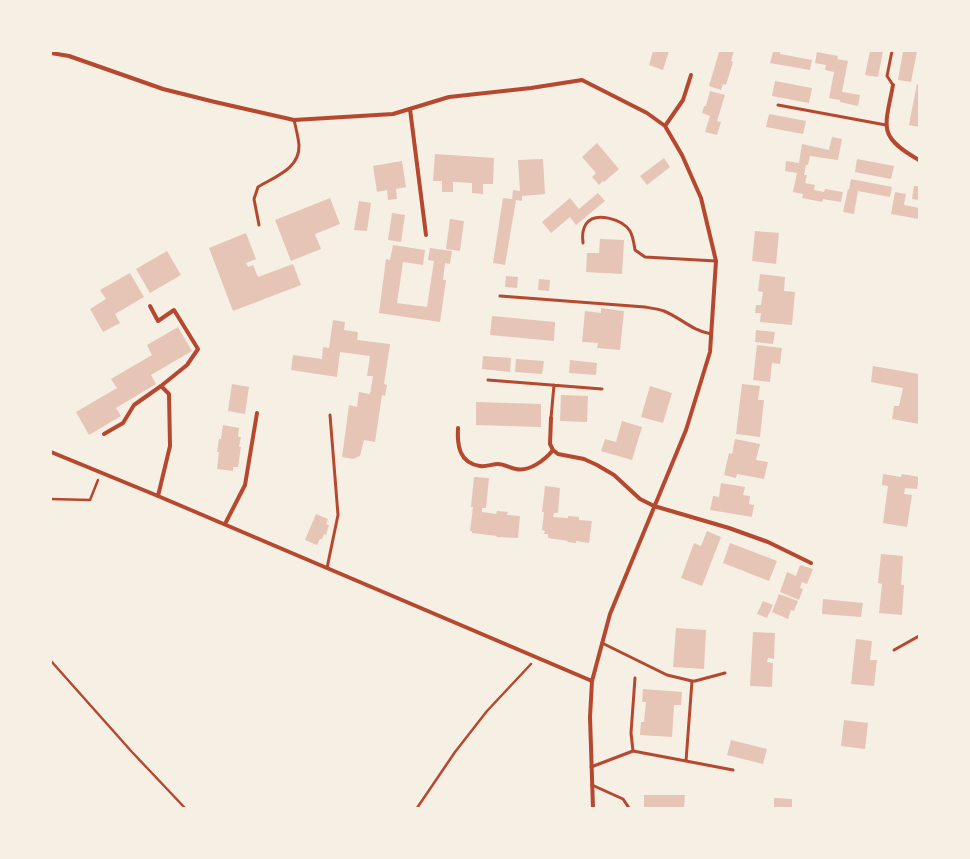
<!DOCTYPE html>
<style>
body{margin:0}
#map{position:relative;width:970px;height:859px;overflow:hidden;background:#f6efe4;font-family:"Fira Sans",sans-serif}
canvas{display:block}
.frame{position:absolute;inset:0;border:52px solid #f6efe4;pointer-events:none}
</style>
<div id="map">
<canvas width="970" height="859"></canvas>
<div class="frame"></div>
</div>
<script>
const g = document.querySelector('canvas').getContext('2d');
g.lineJoin = 'round';
function fill(path, color) {
  g.fillStyle = color;
  g.fill(path, 'evenodd');
}
function trace(path, color, width, dash) {
  g.strokeStyle = color;
  g.lineWidth = width;
  g.lineCap = dash ? 'butt' : 'round';
  g.setLineDash(dash || []);
  g.stroke(path);
}
fill(new Path2D(`
 M653,51H669L663,70L649,65Z
 M716,51H734L731,61L733,62L726,85L723,84L721,90L709,86L719,52Z
 M769,51H780V54L812,60L810,70L770,63L773,52Z
 M870,51H883L878,77L865,75Z
 M903,51H917L911,82L898,80Z
 M817,52L838,56L837,59L848,61L842,92L860,95L858,106L840,102V100L829,98L834,72L825,70L826,65L815,63Z
 M775,81L812,88L809,103L772,96Z
 M917,84L919,85V127L909,125Z
 M710,91L725,95L717,121L721,122L717,135L705,132L710,116L702,113L704,106H706Z
 M769,114L806,121L803,134L766,127Z
 M832,137L842,139L838,160L810,156L808,165H806L804,175H807L805,183L815,185L814,190L824,192L825,189L843,192L841,202L823,199L822,202L802,198L803,194L793,192L797,173L785,171L786,161L799,163L802,144L829,150Z
 M597,143L619,169L604,182L603,181L599,185L592,177L596,173L582,157Z
 M435,154L494,158L493,184H483V194L472,193V183L453,182V192H442V181H433Z
 M664,158L670,167L647,185L640,176Z
 M543,159L545,194L522,196V201L516,200L505,265L493,263L503,198L512,199L513,190L520,191L518,160Z
 M857,159L894,166L891,179L855,172Z
 M402,161L406,187L396,189L397,199L388,200L387,190L377,192L373,166Z
 M851,179L892,187L890,197L858,191L854,214L843,212L848,189L849,190Z
 M914,186H919V200L912,199Z
 M895,192L906,194L904,205L919,208V219L891,214Z
 M598,193L605,201L576,225L570,217L551,233L542,222L570,198L579,209Z
 M330,198L340,224L315,234L321,249L291,261L275,220Z
 M359,201L371,203L367,231L354,230Z
 M392,213L405,215L401,242L388,240Z
 M450,219L464,221L460,251L446,249Z
 M755,231L779,233L776,264L752,261Z
 M246,233L256,259L246,263L248,267L253,265L258,277L293,264L301,285L233,311L209,248Z
 M600,239L624,240L622,274L586,272L587,253H599Z
 M393,245L425,250L423,265L403,262L397,303L427,307L434,261L428,260L430,248L452,251L450,264L445,263L443,280H446L440,322L379,313L386,259L390,260Z
 M167,251L181,275L150,293L136,269Z
 M130,273L144,297L115,314L120,323L103,332L90,309L106,299L100,290Z
 M760,274L785,277L784,291L795,292L792,325L760,322L761,313H755L756,305H761L763,292L758,291Z
 M506,276L518,277L517,288L505,287Z
 M539,279L550,280L549,291L538,290Z
 M601,308L624,311L620,350L597,348L598,343L582,342L585,311L601,313Z
 M492,316L555,322L554,341L490,335Z
 M333,320L345,322L344,330L358,332L357,340L390,344L384,384L387,385L385,396L382,395L375,442L364,440L360,456L353,459L342,457L349,405L357,407L359,392L370,394L373,376H367L370,356L340,352L337,377L291,370L293,355L322,359L323,347L329,348Z
 M178,327L192,351L151,375L156,384L116,408L121,416L89,435L76,412L117,388L111,379L152,355L147,345Z
 M756,330L775,332L773,344L755,342Z
 M757,345L782,348L780,364L772,363L770,382L753,380Z
 M483,356L511,358L510,372L482,369Z
 M516,359L544,361L542,374L515,372Z
 M570,360L597,363L596,375L569,373Z
 M873,366L919,374V424L892,419L894,406H899L903,388L871,382Z
 M232,384L249,387L245,414L228,411Z
 M742,384L760,386L758,400H764L760,437L736,434Z
 M650,386L672,393L663,423L641,417Z
 M561,395L588,396L587,422L560,421Z
 M476,402L541,404V427L476,425Z
 M622,421L642,427L632,460L601,451L605,439L616,442Z
 M223,425L239,428L238,437H241L239,447H241L238,467H233V471L217,469L219,452H217L219,439H221Z
 M735,439L760,444L756,460L768,462L764,479L737,474L736,478L724,475L729,453L732,454Z
 M883,474L901,477L902,474L919,477L917,489L905,488L904,494L912,495L907,527L883,523L888,486L882,485Z
 M474,477L489,478L486,508H482V512L496,514L497,511L508,512L507,515L520,516L518,538L496,537L497,536L472,533V531H470L473,507H471Z
 M721,483L745,487L743,495L750,496L749,504L754,505L752,517L710,510L713,496L719,497Z
 M545,486L560,488L558,513H554L553,517L568,518V516L579,517V520L592,521L589,543L576,541V543L567,542L568,541L548,538V534H544L545,531L542,530L544,512H542Z
 M316,514L328,519L326,524L329,525L326,535L324,534L322,539H320L317,545L305,540Z
 M707,531L721,537L702,586L681,578L694,543L701,546Z
 M730,543L777,561L769,581L723,563Z
 M881,554L903,556L901,585H904L902,615L879,613L882,584L878,583Z
 M800,565L813,569L807,584L802,582L800,588L803,589L799,600L780,592L787,572L796,576Z
 M779,594L798,601L794,611L791,610L788,619L772,612Z
 M823,599L863,603L861,617L822,614Z
 M763,601L773,605L767,618L757,614Z
 M676,628L706,630L704,669L673,667Z
 M753,632L775,633L774,659L768,658L767,662L773,663L772,687L750,686Z
 M856,639L872,641L870,660H877L874,686L851,684Z
 M643,689L682,692L681,705H674L672,737L640,735L641,722H644L646,702H642Z
 M844,720L868,723L865,749L841,746Z
 M731,740L767,749L763,764L727,755Z
 M644,795H685L684,808H644Z
 M774,798L792,799V808H774Z`), '#e6c5b7');
trace(new Path2D(`
 M51,499L90,500L98,480
 M51,661L132,752L185,808
 M417,808L455,752L487,711L531,664`), '#b5482f', 2.5);
trace(new Path2D(`
 M892,51L887,76L893,85
 M778,105L886,125
 M259,225L254,199L258,187C274,177 300,169 299,145C298,136 296,128 294,120
 M583,243C582,236 582,230 586,224C595,211 622,219 630,231C633,236 634,244 635,250L645,257L716,261
 M500,296L645,307C651,308 658,309 664,311C681,318 691,330 711,334
 M488,380L602,389
 M551,418L554,385
 M327,568L338,515L330,415
 M602,643L667,675L692,681H695L725,673
 M894,650L919,636
 M633,751L686,761L692,681
 M686,761L733,770
 M591,767L633,751L631,733L635,678
 M592,785L623,799L629,808`), '#b5482f', 3);
trace(new Path2D(`
 M51,53L69,56L163,89L215,102L294,120L393,114L449,97L531,88L582,80L647,113L665,126L682,155L701,198L716,261L710,352L686,430L610,614L592,681L590,717L593,808
 M893,85C885,128 877,136 919,160
 M410,109L426,235
 M665,126L683,100L691,75
 M551,418L550,444L553,450L558,454L584,459L597,465L614,475L640,499L654,506L729,528L768,542L811,563
 M458,428C457,445 459,463 480,466C486,467 492,464 498,464C504,464 510,468 516,469C529,472 545,460 553,450
 M104,434L123,423L134,405L161,386L187,365L198,349L174,310L158,321L150,306
 M51,452L158,496L592,681
 M158,496L170,446L169,394L161,386
 M225,524L245,485L257,413`), '#b5482f', 4);
</script>
